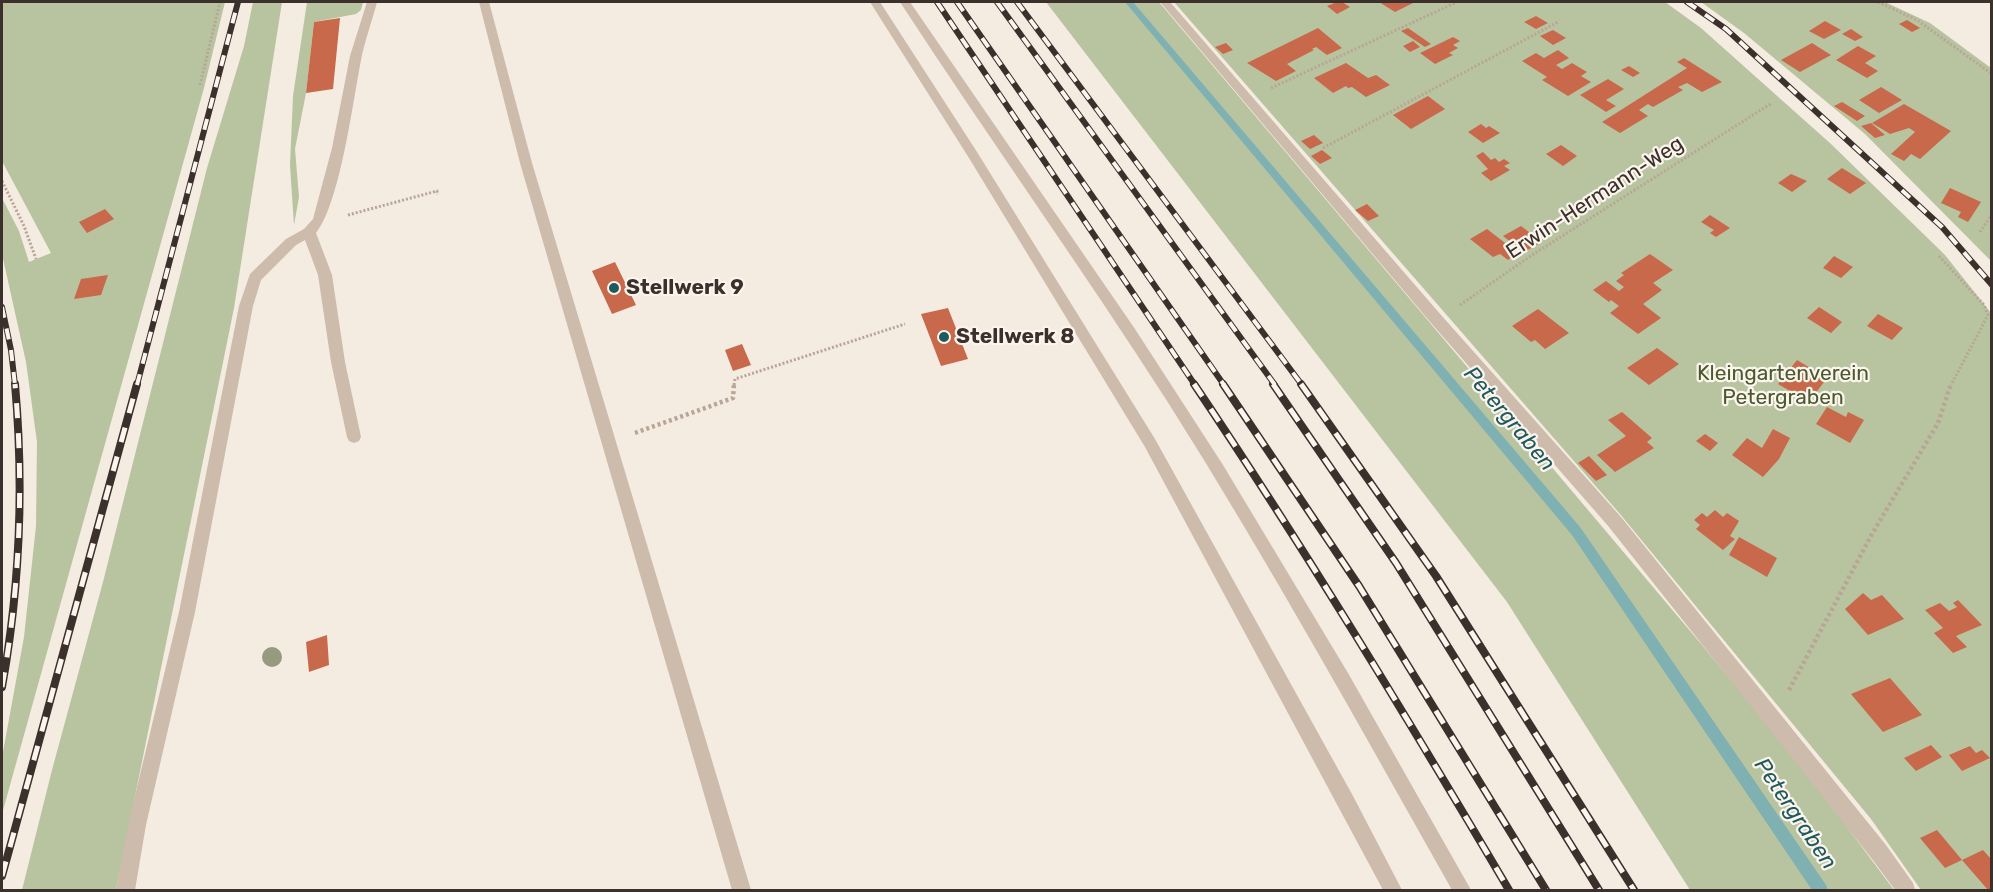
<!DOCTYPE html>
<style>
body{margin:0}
#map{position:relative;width:1993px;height:892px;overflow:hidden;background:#f4ebe1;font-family:Rubik,sans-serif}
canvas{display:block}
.frame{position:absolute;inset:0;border:3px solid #3b302b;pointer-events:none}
</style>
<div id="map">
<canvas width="1993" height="892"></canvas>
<div class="frame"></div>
</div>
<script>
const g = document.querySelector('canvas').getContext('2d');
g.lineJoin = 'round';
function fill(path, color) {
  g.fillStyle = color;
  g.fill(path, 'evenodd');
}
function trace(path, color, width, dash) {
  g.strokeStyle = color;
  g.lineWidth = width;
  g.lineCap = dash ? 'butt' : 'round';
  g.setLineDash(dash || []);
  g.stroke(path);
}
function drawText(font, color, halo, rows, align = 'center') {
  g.font = font + ' Rubik,sans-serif';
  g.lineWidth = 4.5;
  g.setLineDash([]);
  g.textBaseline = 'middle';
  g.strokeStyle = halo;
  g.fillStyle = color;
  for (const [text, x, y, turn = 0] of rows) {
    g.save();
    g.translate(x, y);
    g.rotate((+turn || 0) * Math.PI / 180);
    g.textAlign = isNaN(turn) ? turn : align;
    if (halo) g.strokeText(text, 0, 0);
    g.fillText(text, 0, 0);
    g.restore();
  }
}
fill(new Path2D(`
 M2,2H225L204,88L2,814L3,752L24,637L36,526L37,442L26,362L2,254V198L19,231L29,262L51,253L2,161Z
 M253,2H282L234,308L116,890H22L52,770L103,582L207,168L244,46Z
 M307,2H363L361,10L356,14L314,22L306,93L295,149L299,197L294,225L290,165L293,96Z
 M1046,2H1159L1702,645L1803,768L1894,890H1690L1507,602Z
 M1174,2H1665L1701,28L1831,144L1945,255L1991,313V890H1921L1871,819L1620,514Z
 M1701,2H1885L1930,23L1991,68V261L1865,134L1744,33Z`), '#b8c4a0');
fill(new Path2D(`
 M1125,2H1133L1580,527L1826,885L1828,890H1812L1572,535Z`), '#7fb0b2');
fill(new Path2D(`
 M1337,2H1342L1350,7L1337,14L1327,6Z
 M1379,2H1415L1395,12Z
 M1536,16L1548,23L1536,29L1524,22Z
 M340,18L333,89L306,93L314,22Z
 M1907,20L1920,28L1912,32L1899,24Z
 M1825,21L1841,30L1824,39L1809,31Z
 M1318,28L1342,48L1327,55L1316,47L1312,49L1314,50L1287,64L1296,71L1276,81L1247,63Z
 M1408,28L1431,44L1425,47L1401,31Z
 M1851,29L1863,37L1855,41L1842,34Z
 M1553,30L1566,38L1553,45L1540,36Z
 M1453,37L1460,41L1453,45L1458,48L1449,53L1453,55L1435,64L1420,53Z
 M1413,41L1420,47L1410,52L1403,46Z
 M1226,43L1233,50L1223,54L1215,47Z
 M1812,43L1831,55L1800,72L1781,60Z
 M1858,46L1876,56L1865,63L1878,71L1867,78L1836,60Z
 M1558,50L1569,58L1556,65L1562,69L1572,63L1587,72L1581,76L1591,82L1568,96L1542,80L1547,77L1522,61L1536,53L1544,58Z
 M1684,58L1722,82L1702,92L1687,83L1678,87L1683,90L1653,107L1648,104L1639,110L1648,116L1620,133L1602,122L1687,68L1677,62Z
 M1346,63L1368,78L1376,75L1390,85L1366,97L1352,87L1348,88L1346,86L1333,93L1314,78Z
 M1629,66L1640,73L1633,77L1621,70Z
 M1608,79L1624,89L1606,100L1616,106L1606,112L1580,95Z
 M1881,87L1902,100L1879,113L1859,100Z
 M1428,96L1445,109L1411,129L1393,115Z
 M1842,102L1865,116L1857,121L1834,106Z
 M1904,104L1951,131L1920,159L1911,154L1904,161L1891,154L1915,132L1909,128L1890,134L1872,123Z
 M1871,123L1885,135L1875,138L1861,126Z
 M1481,124L1486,128L1489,126L1500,133L1483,143L1468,132Z
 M1314,135L1323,143L1310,149L1301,141Z
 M1561,145L1577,156L1563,166L1546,154Z
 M1322,150L1332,158L1320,164L1311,156Z
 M1483,152L1491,160L1495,158L1499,162L1504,159L1510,163L1504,166L1510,170L1491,181L1481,173L1488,169L1476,156Z
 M1842,168L1866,183L1850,194L1827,179Z
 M1791,174L1807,181L1792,192L1778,183Z
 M1950,188L1981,202L1968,222L1958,217L1961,212L1941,203Z
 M1367,204L1379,216L1368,221L1355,210Z
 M105,209L114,219L87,233L79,222Z
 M1710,215L1730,228L1716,237L1710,233L1714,230L1701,222Z
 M1521,226L1542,242L1524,252L1503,236Z
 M1487,229L1518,253L1508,260L1500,254L1493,257L1470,239Z
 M1650,254L1673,270L1653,283L1662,290L1643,304L1661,318L1638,334L1610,313L1619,306L1611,300L1609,302L1593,290L1606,281L1619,291L1624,287L1616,281L1624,275L1621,273Z
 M1834,256L1853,267L1841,278L1823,268Z
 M615,262L636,305L612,314L592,271Z
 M108,275L101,295L74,299L81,279Z
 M1819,307L1842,322L1831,333L1807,318Z
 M948,308L968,359L941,366L921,314Z
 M1538,309L1569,333L1545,349L1535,340L1531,342L1512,326Z
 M1878,314L1903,328L1892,340L1867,326Z
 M742,344L751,365L733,371L725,350Z
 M1657,348L1679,364L1649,385L1627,368Z
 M1797,360L1827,378L1809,402L1778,384Z
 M1827,407L1846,417L1848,412L1864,420L1850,443L1816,424Z
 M1622,412L1652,438L1647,442L1654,448L1615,472L1597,455L1626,436L1608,420Z
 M1773,429L1790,438L1779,459L1763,477L1732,455L1747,438L1762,448Z
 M1705,434L1718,443L1710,451L1696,441Z
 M1589,456L1607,475L1596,481L1578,463Z
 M1715,510L1723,517L1727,513L1739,521L1730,536L1735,539L1723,550L1696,529L1700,525L1694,520L1702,513L1707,517Z
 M1739,537L1777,558L1767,577L1729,555Z
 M1863,593L1871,600L1882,595L1904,619L1868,635L1845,609Z
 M1958,600L1982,625L1956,636L1967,647L1953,653L1934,633L1943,628L1925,610L1940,603L1949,611L1957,607L1953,603Z
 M327,635L329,665L309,672L306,642Z
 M1890,678L1922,715L1883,732L1851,694Z
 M1931,745L1942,757L1916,771L1904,758Z
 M1970,746L1976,753L1982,750L1990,758L1962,771L1949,755Z
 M1937,830L1962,860L1945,868L1920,838Z
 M1983,850L1992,860V890H1988L1962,860Z`), '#c8694b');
trace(new Path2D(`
 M1878,2L1917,20L1992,74
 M200,85L220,2
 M1271,88L1457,2
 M1323,148L1558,22
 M2,181L24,226L36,259
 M348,215L437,191V195
 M1980,232L1992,214
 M1939,256L1984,305L1988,315L1951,385
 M1460,305L1529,257L1772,103
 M734,385L735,379L905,324`), '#b9a596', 3, [2, 2]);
trace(new Path2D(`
 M635,433L733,398L734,384
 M1789,690L1872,534L1938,423L1951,384`), '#b9a596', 4.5, [3, 3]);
fill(new Path2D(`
 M367,2H377C372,21 365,40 361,60C353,101 340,203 316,233L332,275L345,362L361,437L359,441L354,443L349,441L347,437L331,362L318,275L305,240L296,245L261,280L253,306L195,612L146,825L135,890H116L128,825L179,612L239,306L250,274L286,239L304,229L313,219L332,148L350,56Z
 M479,2H489L532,163L751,890H732L520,163Z
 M870,2H880L977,152L1155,439L1353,796L1402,890H1383L1145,447L969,158Z
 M900,2H910L1135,329L1223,465L1348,673L1471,890H1452C1360,727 1269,562 1169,404C1082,268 988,137 900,2Z
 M1160,2H1170L1441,315L1621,517L1886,845L1913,883L1915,890H1895L1872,859L1609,527L1431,323Z`), '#cdbbac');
const railFar1 = new Path2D(`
 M937,2L1195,385
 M957,2L1224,385
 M997,2L1275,385
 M1017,2L1302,385
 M1687,2L1726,29L1942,227L1992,285
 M2,307L11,350L15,385
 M137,385L238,2`);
const rail = new Path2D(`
 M1194,384C1305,549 1408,719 1509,890
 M1223,384L1359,586L1546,890
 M1273,384L1396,563L1599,890
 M1301,384L1436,576L1634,890
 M2,687C20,587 24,486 15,384
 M2,876L137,384`);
trace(railFar1, '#3b302b', 6);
trace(rail, '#3b302b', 8);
trace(railFar1, '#fbf5ee', 4, [11]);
trace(rail, '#fbf5ee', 5, [15]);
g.fillStyle = '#969b7f';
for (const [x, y] of [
 [272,657]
]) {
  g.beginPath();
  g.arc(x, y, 10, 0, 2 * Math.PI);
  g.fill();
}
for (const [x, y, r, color] of [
 [614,288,6,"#1f5a5e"],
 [944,337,6,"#1f5a5e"]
]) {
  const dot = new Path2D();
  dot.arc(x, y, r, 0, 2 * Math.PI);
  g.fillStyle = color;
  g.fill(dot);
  trace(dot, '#fbf5ee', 2);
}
drawText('21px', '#3b302b', '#fbf5ee', [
 ["Erwin-Hermann-Weg",1595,198,-33]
]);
drawText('bold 21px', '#3b302b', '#fbf5ee', [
 ["Stellwerk 9",626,288],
 ["Stellwerk 8",956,337]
], 'left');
drawText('21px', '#4a5a2e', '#fbf5ee', [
 ["Kleingartenverein",1783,374],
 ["Petergraben",1783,398]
]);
drawText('italic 22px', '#1f5a5e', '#fbf5ee', [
 ["Petergraben",1509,419,50],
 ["Petergraben",1795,814,56]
]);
</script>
